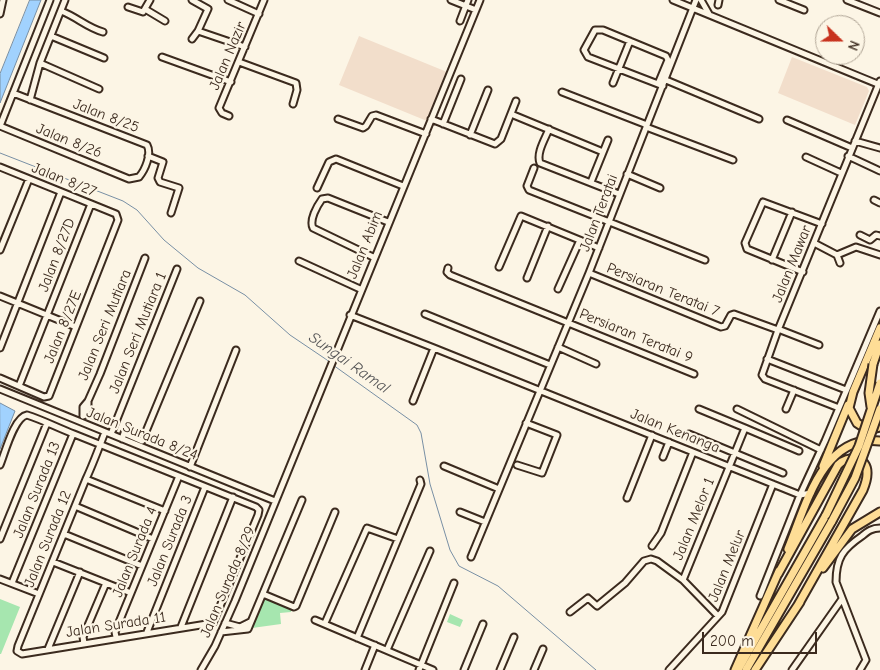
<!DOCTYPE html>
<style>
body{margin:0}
#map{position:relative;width:880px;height:670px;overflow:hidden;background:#fcf5e5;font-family:"Comic Neue",sans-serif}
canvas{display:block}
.north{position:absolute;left:815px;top:15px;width:50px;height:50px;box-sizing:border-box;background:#fcf5e5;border:1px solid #afa495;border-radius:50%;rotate:112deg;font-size:14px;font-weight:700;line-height:20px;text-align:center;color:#3b2a1e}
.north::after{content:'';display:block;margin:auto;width:18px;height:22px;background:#c8321e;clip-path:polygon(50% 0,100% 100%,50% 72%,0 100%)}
.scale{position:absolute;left:702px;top:632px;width:115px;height:22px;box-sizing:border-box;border:2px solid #3b2a1e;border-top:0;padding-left:6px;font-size:15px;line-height:18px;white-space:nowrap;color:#3b2a1e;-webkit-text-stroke:4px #fcf5e5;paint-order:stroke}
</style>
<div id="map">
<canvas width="880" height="670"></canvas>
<div class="north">N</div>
<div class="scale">200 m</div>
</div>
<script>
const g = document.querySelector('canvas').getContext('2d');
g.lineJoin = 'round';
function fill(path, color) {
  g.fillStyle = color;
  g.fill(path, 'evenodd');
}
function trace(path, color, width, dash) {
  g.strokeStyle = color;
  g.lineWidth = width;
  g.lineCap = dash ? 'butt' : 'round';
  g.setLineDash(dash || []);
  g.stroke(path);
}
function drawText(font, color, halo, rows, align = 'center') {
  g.font = font + ' "Comic Neue",sans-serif';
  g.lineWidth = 4.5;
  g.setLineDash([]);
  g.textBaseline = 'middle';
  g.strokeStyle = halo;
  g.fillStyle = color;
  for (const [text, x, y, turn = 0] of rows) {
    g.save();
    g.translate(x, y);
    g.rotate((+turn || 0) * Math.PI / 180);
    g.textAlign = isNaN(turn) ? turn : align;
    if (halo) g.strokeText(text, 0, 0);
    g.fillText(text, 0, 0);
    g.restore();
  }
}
fill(new Path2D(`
 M359,36L447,72L427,121L339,85Z
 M792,57L867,87L869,91L855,125L778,93Z`), '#f2decb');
fill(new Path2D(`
 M265,598L292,608L291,612L280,613L281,624L252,628Z
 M0,599L20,607L1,654H0Z
 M450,614L463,620L460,627L447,622Z`), '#a6e6af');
const water = new Path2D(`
 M30,0H41L0,103V74Z
 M0,403L15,411L0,449Z`);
fill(water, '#a1d2fe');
trace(water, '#788fa4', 1);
trace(new Path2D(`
 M0,153L123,201L137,210L164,240L198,268L245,295L290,335L330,362
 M333,365L417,425L421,433L430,484L450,550L459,566L498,586L596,670`), '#788fa4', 1);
const minor = new Path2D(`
 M192,0L208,9L198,31
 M228,0L259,14
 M451,0L476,10
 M673,0L880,85
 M701,0L709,14
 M779,0L804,10
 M847,0L880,13
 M718,5L719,0
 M128,7L143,12L150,0
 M145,9L165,21
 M61,11C77,17 86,27 103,32
 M0,14L3,0
 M460,21L468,0
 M51,36L104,58
 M192,39L198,31L245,47
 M162,57L231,82
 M239,62L296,83L297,90L293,104
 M40,63L99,89
 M666,80L759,119
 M613,83L630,41
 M658,84L668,60L666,56L603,30H595L584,50L588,57L658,84L663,86
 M562,92L647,125
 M30,100L40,63L65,0
 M511,114L603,152
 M229,116L222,113L219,108L264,0
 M338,119L363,128L366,126L372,116L376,115L426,134
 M431,119L495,144L501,139L516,101
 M787,120L852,148
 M443,124L461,79
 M0,126L129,179L139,177C145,170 152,154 147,145L13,93
 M0,126L50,0
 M646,127L733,160
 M549,129C545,139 536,153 540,163L619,194
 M470,135L488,90
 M855,141L880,148
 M148,156L163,162L158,178L160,182L179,188L171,213
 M848,156L880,171
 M806,157L841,173
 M0,167L116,214L118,220L49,396L44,397L0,378
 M534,168L527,186L529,190L705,260
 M627,174L660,188
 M591,182L608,140
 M317,188L329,162L336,159L403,186
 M874,200L880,203
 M860,235L870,240L876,235L880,236
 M814,243L837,255L840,263
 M0,250L29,179
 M837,255L856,247L880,255
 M373,257L313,228C309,220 317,206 322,199L328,198L388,222
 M772,260L792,212
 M299,261L360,289
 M499,267L521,216L599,248
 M448,268L447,272L450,275L694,374
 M803,272L747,249L745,243L763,202L822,224
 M589,273L721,327L725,326L731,315L734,314L778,330
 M527,278L548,226
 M558,289L580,240
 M0,296L76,327
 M425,314L550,365
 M350,315L434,348
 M778,329L819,345
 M558,347L596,364
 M0,348L61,192
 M767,359L846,390
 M19,386L91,204
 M0,389L275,501
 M413,401L434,348L800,495L811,493
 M839,408L765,379L762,375L778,330L880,81
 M699,409L745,428
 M737,409L821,450
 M786,409L794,390
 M83,416V407L88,401L100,374L145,258
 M83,416L88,410V401
 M111,434L177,269
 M689,434L783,473
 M122,439L124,433L142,441L200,301
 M663,457L669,442
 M0,465C5,453 14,417 27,415C43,420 58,428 74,434C99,444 124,454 149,464L256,507L259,510L258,515L213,623L22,654L17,651L18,646L86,479C93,464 99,448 105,432
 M517,465L542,473L557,435L526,423
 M444,466L499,489
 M190,467L236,350
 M86,479L165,511
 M627,498L652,435
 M75,506L153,539
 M460,512L485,522
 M64,534L142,566
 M0,539L47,423
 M652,546L661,533L693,452
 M471,557L589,273L696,0
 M53,562L131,593
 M0,579L39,594
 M683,580L745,428L799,451
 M12,583L73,434
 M263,594L294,607L296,606L335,512
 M760,596L800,495L825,441L880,311
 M570,612L588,598L597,606L625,583L644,561L651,559L657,561L683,580L718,616
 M315,620L433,670
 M225,623L240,627L250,622
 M325,623L367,528L398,539
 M181,627L233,497
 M147,632L205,487
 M221,632L248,629L302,500
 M116,637L115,632L179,476
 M357,638L421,484L420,480
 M84,643L83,637L106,583
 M48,649L80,572
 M387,650L430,551
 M201,670L215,646L235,601L480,0
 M365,670L375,645
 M419,670L454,583
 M464,670L483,624
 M500,670L514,637
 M534,670L543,649
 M669,670L722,612L773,484
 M792,670L842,599
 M860,670L866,660L836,582C836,558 843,549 862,536C868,531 872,528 880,528`);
const highway = new Path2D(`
 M880,328L853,392L849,408L857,423L868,430L880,427
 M873,364L880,344
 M823,466L848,405
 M788,549C805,509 822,433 880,441
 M823,568L852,529L880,512
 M778,574L838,465C848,455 868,456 867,474C867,479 865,485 863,490L798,605
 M739,668L826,515
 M735,670L779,571
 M746,670L832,521
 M755,670L800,602`);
trace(minor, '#3b2a1e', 9);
trace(highway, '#3b2a1e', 11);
trace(minor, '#fcf5e5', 5);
trace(highway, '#fedd96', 7);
const highwayBridge = new Path2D(`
 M871,407L869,393L873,364
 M826,515L859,446L880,383
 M832,521L855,478L880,409`);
trace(highwayBridge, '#3b2a1e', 11, []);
trace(highwayBridge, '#fedd96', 7);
drawText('15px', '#3b2a1e', '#fcf5e5', [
 ["Jalan Nazir",228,56,-67],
 ["Jalan 8/25",106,116,21],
 ["Jalan 8/26",69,141,22],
 ["Jalan 8/27",64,180,22],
 ["Jalan Teratai",599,213,-69],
 ["Jalan Abim",365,245,-68],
 ["Jalan 8/27D",57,255,-69],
 ["Jalan Mawar",792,264,-68],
 ["Persiaran Teratai 7",663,290,22],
 ["Jalan Seri Mutiara",105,325,-68],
 ["Jalan 8/27E",63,327,-68],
 ["Jalan Seri Mutiara 1",138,333,-68],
 ["Persiaran Teratai 9",636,336,22],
 ["Jalan Kenanga",675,431,22],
 ["Jalan Surada 8/24",142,434,22],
 ["Jalan Surada 13",37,490,-68],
 ["Jalan Melor 1",694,519,-68],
 ["Jalan Surada 12",48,539,-68],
 ["Jalan Surada 3",170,541,-68],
 ["Jalan Surada 4",135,552,-68],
 ["Jalan Melur",727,566,-68],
 ["Jalan Surada 8/29",228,582,-67],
 ["Jalan Surada 11",116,625,-9]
]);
drawText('italic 16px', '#545456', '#fcf5e5', [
 ["Sungai Ramal",349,363,35]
]);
</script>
